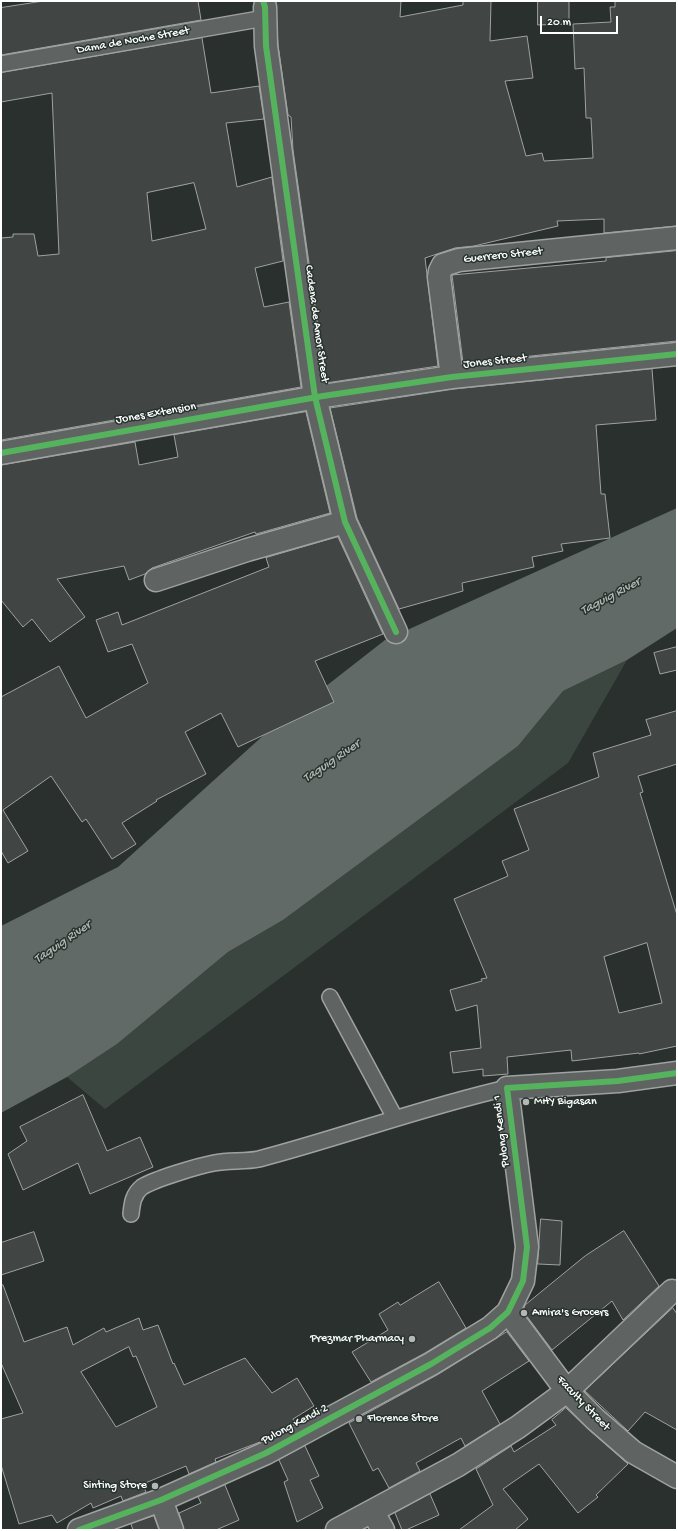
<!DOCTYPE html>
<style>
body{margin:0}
#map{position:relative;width:678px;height:1531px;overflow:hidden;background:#29302d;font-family:"Gochi Hand",sans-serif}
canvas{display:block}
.frame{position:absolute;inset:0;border:2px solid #fff;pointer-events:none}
.scale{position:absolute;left:540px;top:16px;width:78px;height:18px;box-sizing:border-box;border:2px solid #fff;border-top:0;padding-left:5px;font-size:12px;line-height:14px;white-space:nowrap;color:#fff;-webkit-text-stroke:3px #26332d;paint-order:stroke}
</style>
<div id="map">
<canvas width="678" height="1531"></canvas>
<div class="frame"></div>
<div class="scale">20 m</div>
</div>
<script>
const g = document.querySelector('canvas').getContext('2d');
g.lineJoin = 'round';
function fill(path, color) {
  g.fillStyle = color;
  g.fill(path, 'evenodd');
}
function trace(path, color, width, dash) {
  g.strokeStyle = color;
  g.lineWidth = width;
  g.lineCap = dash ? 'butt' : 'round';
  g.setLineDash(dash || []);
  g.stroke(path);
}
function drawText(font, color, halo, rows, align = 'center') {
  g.font = font + ' "Gochi Hand",sans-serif';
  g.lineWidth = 3;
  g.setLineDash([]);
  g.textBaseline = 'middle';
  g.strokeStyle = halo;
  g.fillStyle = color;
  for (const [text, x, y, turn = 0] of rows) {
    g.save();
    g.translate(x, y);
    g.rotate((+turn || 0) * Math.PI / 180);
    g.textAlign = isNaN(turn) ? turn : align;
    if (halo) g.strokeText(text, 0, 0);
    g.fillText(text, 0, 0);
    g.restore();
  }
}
fill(new Path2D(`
 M627,660L568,763L105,1109L67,1077L117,1044L228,952L283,920L518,746L563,691Z`), '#3b4641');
fill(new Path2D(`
 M677,508V628L627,660L563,691L518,746L283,920L228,952L117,1044L67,1077L1,1113V926L118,867L266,733L385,640Z`), '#616a66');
const building = new Path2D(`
 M44,1H198L201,20L1,55V8Z
 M276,1H401L400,17L463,5V1H491L490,41L527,36L533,78L505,81L526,156L542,153L544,161L593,158L591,118H586L584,68L575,69L573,24L611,22L610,7H615V1H677V226L604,233V219L557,221L558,226L474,246L455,248L425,258L438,366L326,383L293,150L291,117L288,115L278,45Z
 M538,1H569V24L538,25Z
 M202,38L211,93L259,86L264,119L226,123L237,187L272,177L283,261L255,268L264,307L289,302L301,387L1,440V238L13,237V234H34L38,256L59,254L52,93L1,102V73ZM194,183L206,229L152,241L147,193Z
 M677,251V341L463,363L452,275L606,261V258Z
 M652,369L656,420L596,425L601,494H605L610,538L561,544L563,551L532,557L534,567L462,583L463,591L399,609L357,518L330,408L454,389Z
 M306,412L330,513L256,534L255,532L152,568L145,574L129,580L124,566L57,579L85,617L50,642L32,619L23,627L1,600V465L135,442L139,465L178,457L174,435Z
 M338,537L383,634L315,661L334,702L238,747L221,713L185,732L206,774L156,800L157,801L122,823L136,844L112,859L86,819L82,822L51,776L3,810L28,851L8,863L1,851V697L59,666L86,718L148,683L132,644L108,652L96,620L118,612L122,625L269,567L266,558Z
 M677,647V670L660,674L654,653Z
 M677,711V764L638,776L643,792L640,793L677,915V1046L639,1054V1053L572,1061L571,1050L507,1057L508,1074L483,1076V1069L453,1073L450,1052L481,1048L477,1005L456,1011L450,990L482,981L481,979L487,978L454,899L508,876L502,861L529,850L514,809L599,777L593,753L651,735L646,720ZM647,943L662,1003L619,1013L604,957Z
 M83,1095L107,1151L140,1137L153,1167L90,1194L78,1163L23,1190L8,1154L27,1141L20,1127Z
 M541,1219L562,1221L560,1265L538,1264Z
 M624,1231L659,1286L623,1320L612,1301L552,1350L523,1311L525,1305L585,1256Z
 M34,1232L44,1261L1,1275V1243Z
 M439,1282L466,1328L425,1353L371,1382L352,1352L388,1330L379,1314L398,1302L400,1305Z
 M3,1285L24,1342L67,1327L73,1345L104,1328L106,1332L139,1318L143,1330L158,1325L173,1364L174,1363L184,1385L245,1358L272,1393L297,1378L314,1406L293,1419L295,1423L260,1442L215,1459L216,1462L189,1474L186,1466L143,1484L146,1492L123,1501L121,1496L93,1508L91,1503L57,1523L52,1515L19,1524L1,1465V1419L23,1413L1,1363V1286ZM129,1347L133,1357L136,1356L157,1407L116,1427L81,1372Z
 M673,1308L677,1314V1430L645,1412L628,1431L585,1391Z
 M507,1332L529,1361L482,1391L500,1424L465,1446L461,1438L416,1463L420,1471L389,1488L378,1468L373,1471L349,1423L437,1375Z
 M566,1408L587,1428L628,1464L596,1495L598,1497L578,1513L539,1464L503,1489L528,1519L515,1530H459L493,1505L476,1469L511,1446L514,1452L556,1425L552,1420Z
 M305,1446L319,1476L310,1480L323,1508L297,1522L284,1482L288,1480L279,1460Z
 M225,1485L239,1520L216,1530H184L179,1513L201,1503L198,1497Z
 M430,1494L439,1515L406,1530H402L395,1513Z
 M154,1516L159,1530H133L131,1524Z`);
fill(building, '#414644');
trace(building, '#9fa2a0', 1);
const service = new Path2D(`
 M1,64L265,18
 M330,997L395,1118
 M131,1214C132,1204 133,1194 142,1187C155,1179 198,1166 214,1163C229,1160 245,1162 259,1159C343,1137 423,1107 507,1088`);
const minor = new Path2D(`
 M265,7L266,46L315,397L345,522L396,632
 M452,377L439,277L440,271L443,265L459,260L677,238
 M1,453L323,396L452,377L677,354
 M156,580L247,550L345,522
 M508,1312L567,1391L595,1419L633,1452L677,1477
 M161,1500L172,1530
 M373,1512L383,1530
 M337,1530L458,1465L518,1427L567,1391L672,1291`);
const tertiary = new Path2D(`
 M79,1530L161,1500L266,1453L431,1364L490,1328L508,1312L523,1281L527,1247L507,1088L618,1081L677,1073`);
trace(service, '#9fa2a0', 18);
trace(minor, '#9fa2a0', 25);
trace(tertiary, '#9fa2a0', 25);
trace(service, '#5f6362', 15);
trace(minor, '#5f6362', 22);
trace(tertiary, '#5f6362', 22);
trace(new Path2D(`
 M263,1L265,7L266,46L315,397L345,522L396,632
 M1,453L323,396L452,377L677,354
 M79,1530L161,1500L266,1453L431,1364L490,1328L508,1312L523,1281L527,1247L507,1088L618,1081L677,1073`), '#56b35d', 6);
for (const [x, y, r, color] of [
 [526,1102,4,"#b4b7b6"],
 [524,1313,4,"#b4b7b6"],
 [412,1339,4,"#b4b7b6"],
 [359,1419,4,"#b4b7b6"],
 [155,1486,4,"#b4b7b6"]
]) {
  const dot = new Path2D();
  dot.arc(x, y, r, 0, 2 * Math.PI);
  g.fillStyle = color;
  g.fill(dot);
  trace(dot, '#26332d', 1.5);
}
drawText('12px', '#fff', '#26332d', [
 ["Dama de Noche Street",133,41,-10],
 ["Guerrero Street",503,256,-6],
 ["Cadena de Amor Street",316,324,82],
 ["Jones Street",495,362,-6],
 ["Jones Extension",156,414,-10],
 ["Pulong Kendi 1",502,1131,-97],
 ["Faculty Street",583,1404,46],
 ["Pulong Kendi 2",295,1425,-28]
]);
drawText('12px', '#fff', '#26332d', [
 ["MHY Bigasan",534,1102],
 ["Amira's Grocers",532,1313],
 ["Prezmar Pharmacy",404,1339,"right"],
 ["Florence Store",367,1419],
 ["Sinting Store",147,1486,"right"]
], 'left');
drawText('italic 13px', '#b3b8b6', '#26332d', [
 ["Taguig River",611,597,-28],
 ["Taguig River",332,762,-34],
 ["Taguig River",63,943,-34]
]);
</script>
